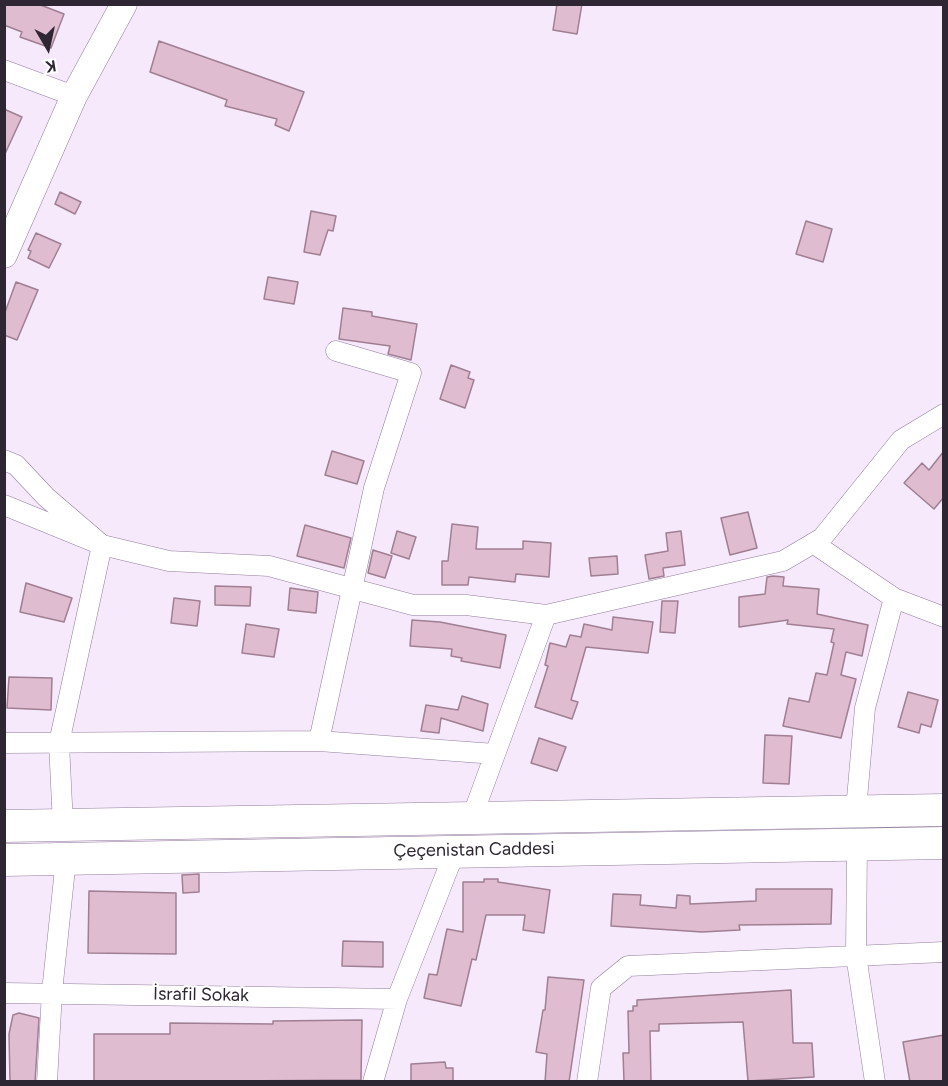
<!DOCTYPE html>
<meta charset="utf-8">
<style>
body{margin:0}
#map{position:relative;width:948px;height:1086px;overflow:hidden;background:#f6e9fc;font-family:Figtree,sans-serif}
canvas{display:block}
.frame{position:absolute;inset:0;border:6px solid #2e2632;pointer-events:none}
.north{position:absolute;left:18px;top:18px;width:60px;height:60px;-webkit-text-stroke:4px #fff;paint-order:stroke;rotate:171deg;font-size:16px;font-weight:700;line-height:24px;text-align:center;color:#2e2632}
.north::after{content:'';display:block;margin:auto;width:21px;height:27px;background:#2e2632;clip-path:polygon(50% 0,100% 100%,50% 72%,0 100%)}
</style>
<div id="map">
<canvas width="948" height="1086"></canvas>
<div class="frame"></div>
<div class="north">K</div>
</div>
<script>
const g = document.querySelector('canvas').getContext('2d');
g.lineJoin = 'round';
function fill(path, color) {
  g.fillStyle = color;
  g.fill(path, 'evenodd');
}
function trace(path, color, width, dash) {
  g.strokeStyle = color;
  g.lineWidth = width;
  g.lineCap = dash ? 'butt' : 'round';
  g.setLineDash(dash || []);
  g.stroke(path);
}
function drawText(font, color, halo, rows, align = 'center') {
  g.font = font + ' Figtree,sans-serif';
  g.lineWidth = 4.5;
  g.setLineDash([]);
  g.textBaseline = 'middle';
  g.strokeStyle = halo;
  g.fillStyle = color;
  for (const [text, x, y, turn = 0] of rows) {
    g.save();
    g.translate(x, y);
    g.rotate((+turn || 0) * Math.PI / 180);
    g.textAlign = isNaN(turn) ? turn : align;
    if (halo) g.strokeText(text, 0, 0);
    g.fillText(text, 0, 0);
    g.restore();
  }
}
const building = new Path2D(`
 M4,4H38L64,14L51,48L20,37L22,32L4,25Z
 M557,4H582L577,34L553,30Z
 M159,41L304,92L289,131L275,125L277,119L225,106L227,100L150,72Z
 M4,109L22,117L4,156Z
 M60,192L81,202L75,214L55,204Z
 M311,211L336,216L333,231L328,230L320,255L304,252Z
 M806,221L832,229L823,262L796,254Z
 M36,233L61,244L49,268L28,258L31,251L28,250Z
 M268,277L298,282L294,304L264,299Z
 M16,282L38,290L17,340L4,335V315Z
 M343,308L372,312V316L417,324L411,360L388,354L390,346L339,339Z
 M451,365L470,372L468,378L474,380L465,408L440,399Z
 M332,451L364,461L357,484L325,475Z
 M944,451V497L934,509L904,483L922,463L929,470Z
 M748,512L757,548L730,555L721,518Z
 M452,524L478,527L476,549H523V541L551,543L549,577L516,574L515,582L469,577L468,585H442V561H448Z
 M305,525L351,538L344,568L297,556Z
 M397,531L416,537L409,559L391,553Z
 M681,531L685,565L663,568L664,576L649,579L645,555L668,551L666,533Z
 M373,550L392,556L385,578L368,573Z
 M617,556L618,574L591,576L589,558Z
 M773,576L784,577L783,586L819,589L817,614L868,625L862,656L846,652L841,675L856,679L841,738L783,726L789,698L809,702L816,673L827,675L834,643L831,642L834,629L787,624L788,620L739,627V597L765,594L767,577Z
 M26,583L72,598L64,622L20,612Z
 M215,586L251,587L250,606L215,605Z
 M290,588L318,592L316,613L288,610Z
 M174,598L200,601L197,626L171,623Z
 M662,601H678L675,633L660,632Z
 M613,617L653,622L648,653L586,647L571,700L578,702L572,719L535,707L548,666L545,665L550,643L566,647L570,635L581,637L584,624L612,630Z
 M412,620L440,622L506,635L500,668L461,661L462,658L451,656L452,649L410,646Z
 M246,624L279,629L274,657L242,653Z
 M9,677L52,678L51,710L7,708Z
 M908,692L938,700L931,727L921,724L919,733L898,727Z
 M462,696L488,704L483,731L441,718L439,733L421,731L426,705L458,710Z
 M765,735L792,736L789,784L763,783Z
 M539,738L566,747L557,771L531,763Z
 M199,874V892L183,893L182,875Z
 M484,879H498V882L550,890L544,933L523,930L525,915H486L476,960L472,959L461,1006L424,998L429,974L437,975L447,929L463,932V882H484Z
 M756,889H832L831,924L739,925L740,930L702,932L611,926L613,894L641,895L640,905L676,908L677,895L690,896V904L756,901Z
 M89,891L176,893V954L88,953Z
 M343,941L383,942V967L342,966Z
 M548,977L584,980L569,1082H545L547,1054L536,1052L543,1010H545Z
 M791,990L793,1043H812L814,1077L748,1081L743,1022L659,1024V1031H650L651,1082H624L623,1053H629L628,1011H633V1006H637V1000Z
 M19,1013L39,1018L35,1082H10L9,1034L13,1015Z
 M362,1020L361,1080L94,1082V1034H170V1023L273,1024V1021Z
 M944,1035V1082H910L903,1042Z
 M445,1062L446,1068H453V1082H411V1064Z`);
fill(building, '#dfbcd0');
trace(building, '#a07f92', 1.5);
const minor = new Path2D(`
 M4,70L74,96
 M4,460L16,465L46,497L102,545L4,505
 M813,543L894,598L944,617
 M319,741L374,488L411,373L336,351
 M4,743L319,741L495,754
 M856,810L865,708L894,598
 M472,817L546,615
 M63,825L59,743L102,545L169,561L269,566L413,605H466L546,615L783,561L822,538L901,440L944,414
 M857,843L856,955L875,1082
 M4,993L397,999
 M47,1082L52,992L66,859
 M373,1082L397,999L455,851
 M587,1082L601,988L628,966L944,952`);
const tertiary = new Path2D(`
 M4,255L74,96L124,4`);
const primary = new Path2D(`
 M4,826L944,810
 M4,860L944,843`);
trace(minor, '#927e9b', 21);
trace(tertiary, '#927e9b', 27);
trace(primary, '#927e9b', 33);
trace(minor, '#fff', 20);
trace(tertiary, '#fff', 26);
trace(primary, '#fff', 32);
drawText('18px', '#2e2632', '#fff', [
 ["Çeçenistan Caddesi",474,850,-1],
 ["İsrafil Sokak",201,995,1]
]);
</script>
